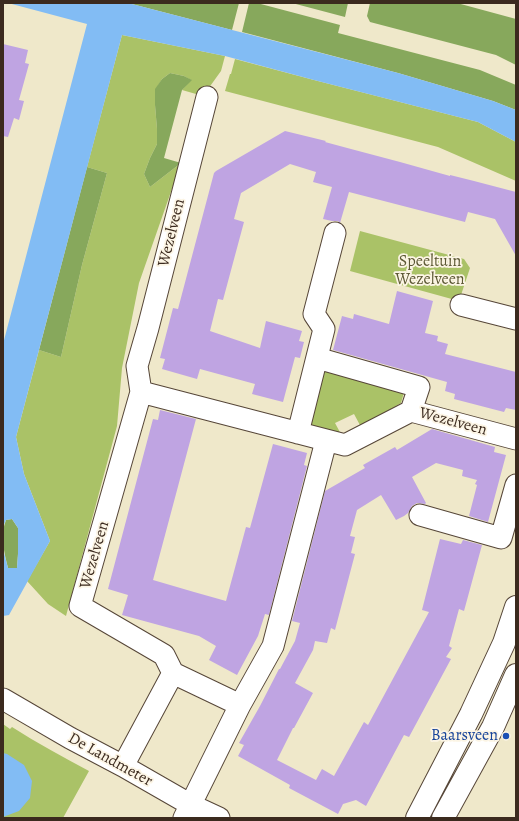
<!DOCTYPE html>
<style>
body{margin:0}
#map{position:relative;width:519px;height:821px;overflow:hidden;background:#efe8ca;font-family:Alegreya,serif}
canvas{display:block}
.frame{position:absolute;inset:0;border:4px solid #3b2a1e;pointer-events:none}
</style>
<div id="map">
<canvas width="519" height="821"></canvas>
<div class="frame"></div>
</div>
<script>
const g = document.querySelector('canvas').getContext('2d');
g.lineJoin = 'round';
function fill(path, color) {
  g.fillStyle = color;
  g.fill(path, 'evenodd');
}
function trace(path, color, width, dash) {
  g.strokeStyle = color;
  g.lineWidth = width;
  g.lineCap = dash ? 'butt' : 'round';
  g.setLineDash(dash || []);
  g.stroke(path);
}
function drawText(font, color, halo, rows, align = 'center') {
  g.font = font + ' Alegreya,serif';
  g.lineWidth = 3.5;
  g.setLineDash([]);
  g.textBaseline = 'middle';
  g.strokeStyle = halo;
  g.fillStyle = color;
  for (const [text, x, y, turn = 0] of rows) {
    g.save();
    g.translate(x, y);
    g.rotate((+turn || 0) * Math.PI / 180);
    g.textAlign = isNaN(turn) ? turn : align;
    if (halo) g.strokeText(text, 0, 0);
    g.fillText(text, 0, 0);
    g.restore();
  }
}
fill(new Path2D(`
 M122,35L225,56L221,71L203,96L182,90L191,80L184,76L170,73L162,79L156,89L155,105L157,129V144L150,158L144,174L150,187L181,163L139,283L122,368L117,426L66,616L48,604L27,581L50,541L24,474L16,437L39,350L61,357L82,265L107,173L87,167Z
 M235,59L314,80L478,122L516,142V181L438,147L225,91L230,74H231Z
 M360,231L464,259L470,268L459,301L350,271Z
 M323,368L405,389L401,403L361,427L354,414L335,423L342,436L308,426Z
 M3,724L10,729L12,727C37,743 63,757 89,771L63,818H3Z`), '#aac267');
fill(new Path2D(`
 M128,3H239L232,30Z
 M249,3H257L340,25L338,33L480,70L516,85V110L493,101L398,73L242,32Z
 M292,3H348L345,17Z
 M370,3H457L516,19V65L496,55L370,22L367,16Z
 M170,73L184,76L192,80L182,90L164,158L181,163L150,187L144,174L150,158L157,144V129L155,105V89L162,79Z
 M87,167L107,173L82,265L61,357L39,350Z
 M12,519L18,528V554L17,568H8C4,552 0,535 6,520Z`), '#87a85c');
fill(new Path2D(`
 M8,3H128L398,73L493,101L516,110V142L478,122L314,80L225,56L122,35L16,437L24,474L50,541L9,615L3,616V543L4,553L8,568H17L18,554V528L12,519L6,520L3,527V344L87,24Z
 M3,753L7,754L24,765L32,781L30,798L19,811L3,817Z`), '#82bcf4');
fill(new Path2D(`
 M3,44L28,50L25,63L29,64L19,100L24,101L19,120L14,118L8,137L3,136Z
 M285,131L326,141L325,142L351,149L400,162L450,176V175L474,181L516,192V256L495,219L468,212L465,222L349,192L340,223L338,221H332L323,219L332,187L313,182L316,172L290,164L241,193L234,219L244,222L223,300L218,299L210,331L260,348L266,321L302,331L299,341L304,342L300,358L295,357L283,402L252,394L255,384L200,369L197,379L162,369L165,359L160,358L173,308L178,309L214,173L216,171Z
 M397,291L433,301L425,333L438,336L437,341L448,344L445,354L516,372V410L506,408L504,412L454,399L455,394L445,391L447,382L333,350L342,316L353,319L354,314L389,324Z
 M160,410L196,419L153,580L194,592L226,601L246,527L250,528L273,444L307,453L304,465L307,466L269,615L265,614L258,636L237,675L209,660L216,646L199,636L122,615L128,595L108,589L153,419L158,420Z
 M432,429L495,447L494,452L506,455L488,522L469,516L477,485L475,484L477,480L462,476L463,470L436,463L412,477L426,503L425,504L417,503L412,506L408,513L404,516L396,520L381,495L357,510L350,536L355,537L351,553L355,554L335,630L331,628L327,643L315,641L313,650L295,683L313,693L294,728H293L277,760L316,780L322,769L334,776L364,722L368,725L429,612L422,610L440,539L461,544L463,540L482,545L464,611L459,609L449,646L452,648L446,657L451,659L409,737L404,735L366,806L356,800L343,804L338,814L289,788L290,785L238,756L244,745L239,743L260,706L279,669H280L295,641L300,623L292,621L325,491L365,468L363,465L395,447L397,450Z`), '#bfa4e2');
const street = new Path2D(`
 M207,97L148,328L137,366L141,392L80,606L164,655L173,673L240,705
 M461,305L516,319
 M317,358L419,387L411,411
 M141,392L345,445L411,411L516,439
 M298,433L324,329L314,314L335,233
 M420,515L501,538L516,485
 M3,699L70,738L123,766L191,805L219,818
 M123,766L173,673
 M184,818L240,705L273,646L326,441`);
const secondary = new Path2D(`
 M417,818L471,714L504,643L516,607
 M443,818L493,727L516,675`);
trace(street, '#564638', 23);
trace(secondary, '#564638', 24);
trace(street, '#fff', 21);
trace(secondary, '#fff', 22);
for (const [x, y, r, color] of [
 [506,736,4,"#1a4fb4"]
]) {
  const dot = new Path2D();
  dot.arc(x, y, r, 0, 2 * Math.PI);
  g.fillStyle = color;
  g.fill(dot);
  trace(dot, '#fcf5e5', 1.5);
}
drawText('16px', '#3b2a1e', '#fcf5e5', [
 ["Wezelveen",172,233,-76],
 ["Wezelveen",453,422,15],
 ["Wezelveen",95,555,-74],
 ["De Landmeter",110,760,29]
]);
drawText('16px', '#5c5834', '#fcf5e5', [
 ["Speeltuin",430,262],
 ["Wezelveen",430,280]
]);
drawText('16px', '#164399', '#fcf5e5', [
 ["Baarsveen",498,736]
], 'right');
</script>
